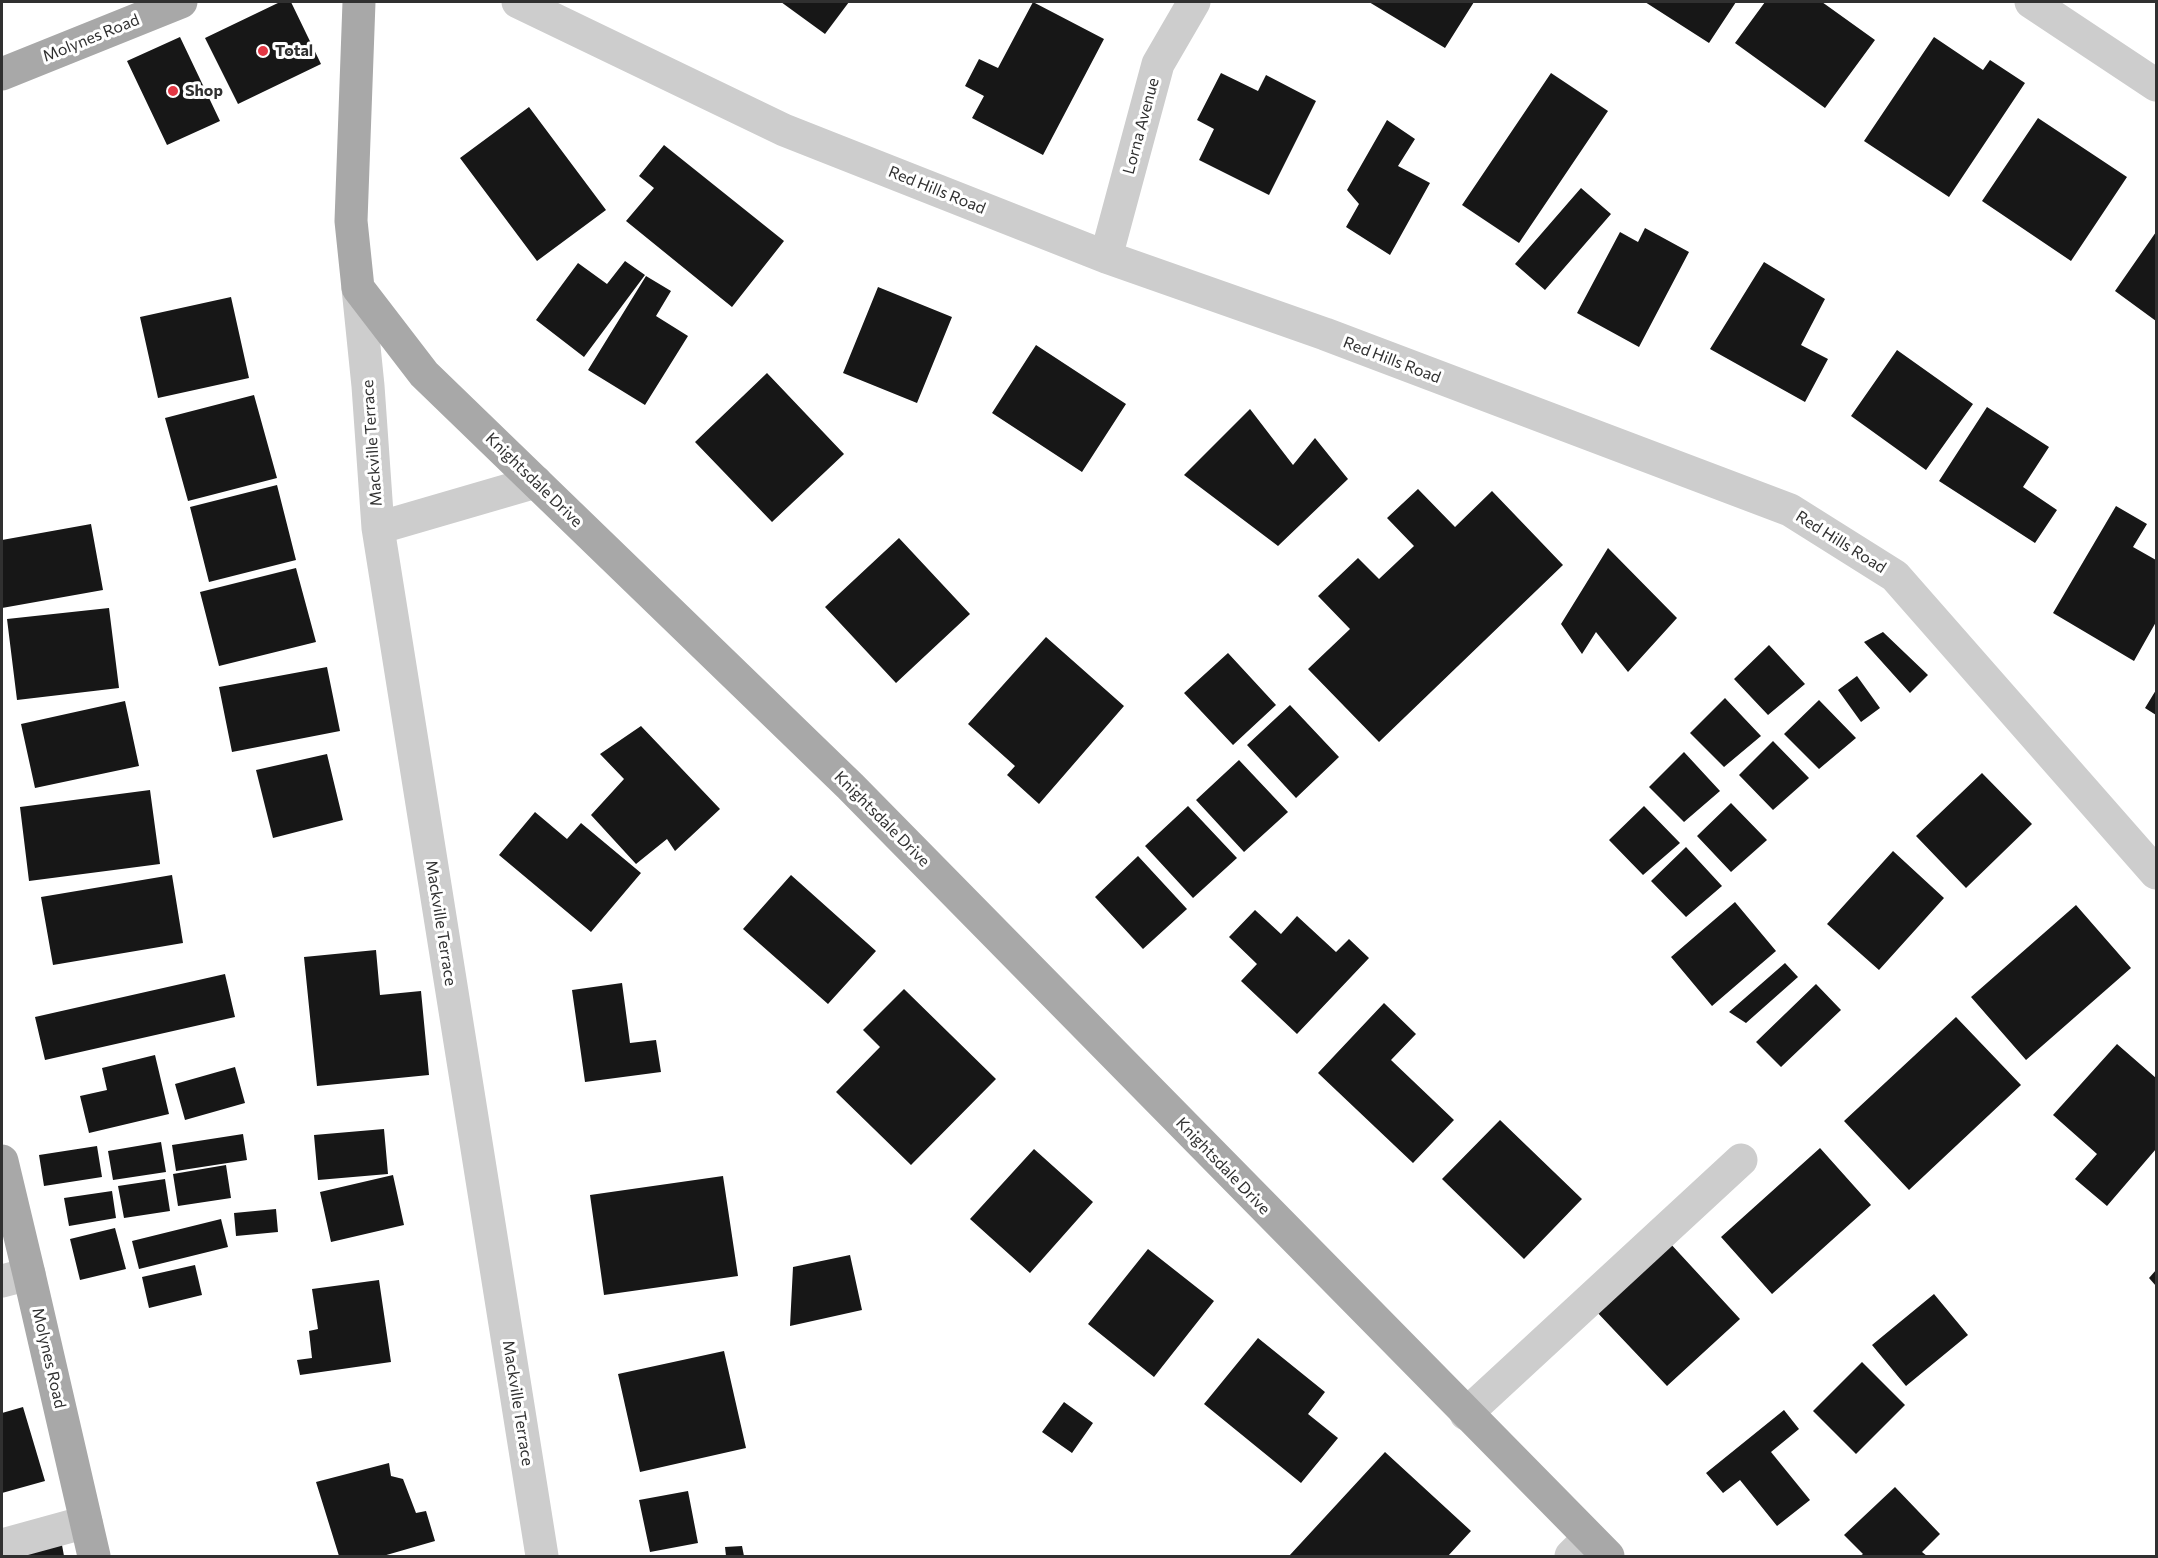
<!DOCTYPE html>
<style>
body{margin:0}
#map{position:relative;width:2158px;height:1558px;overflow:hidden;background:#fff;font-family:Commissioner,sans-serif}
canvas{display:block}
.frame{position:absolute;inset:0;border:3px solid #303030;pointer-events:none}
</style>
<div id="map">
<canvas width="2158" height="1558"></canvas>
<div class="frame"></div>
</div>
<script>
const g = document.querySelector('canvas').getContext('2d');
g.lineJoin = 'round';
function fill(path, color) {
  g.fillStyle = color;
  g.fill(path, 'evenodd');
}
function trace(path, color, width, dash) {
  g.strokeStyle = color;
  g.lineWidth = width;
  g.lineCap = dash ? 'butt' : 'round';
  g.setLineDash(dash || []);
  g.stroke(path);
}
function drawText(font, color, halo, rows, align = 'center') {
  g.font = font + ' Commissioner,sans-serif';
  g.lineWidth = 6;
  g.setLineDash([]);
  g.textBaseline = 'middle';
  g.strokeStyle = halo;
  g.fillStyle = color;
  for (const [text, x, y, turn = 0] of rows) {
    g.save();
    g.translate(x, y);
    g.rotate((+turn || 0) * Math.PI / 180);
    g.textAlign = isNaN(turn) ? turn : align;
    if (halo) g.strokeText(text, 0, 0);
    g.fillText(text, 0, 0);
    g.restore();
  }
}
fill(new Path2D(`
 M280,2H291L321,64L238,104L205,38Z
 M781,2H849L825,34Z
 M1033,2L1104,39L1043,155L972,118L984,96L965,86L979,59L998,68Z
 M1369,2H1474L1445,48Z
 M1645,2H1736L1709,43Z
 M1765,2H1822L1875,40L1825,108L1735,43Z
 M180,37L220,121L167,145L127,61Z
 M1934,37L1983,70L1990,60L2025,83L1949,197L1864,141Z
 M1221,73L1258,91L1266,75L1316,101L1269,195L1199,160L1214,129L1197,120Z
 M1551,73L1608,111L1519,243L1462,205Z
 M529,107L606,210L537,261L460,158Z
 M2038,118L2127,177L2071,261L1982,201Z
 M1387,120L1415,139L1398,166L1430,183L1390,255L1346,227L1359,204L1347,190Z
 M664,145L784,241L732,307L626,221L654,188L639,176Z
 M1581,188L1611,214L1545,290L1515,264Z
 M1645,228L1689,252L1639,347L1577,313L1620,232L1638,242Z
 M2156,232V321L2115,291Z
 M625,261L645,275L584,357L536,320L578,263L607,284Z
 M1764,262L1825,299L1801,345L1828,359L1805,402L1710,349Z
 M646,276L671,291L656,316L688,336L645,405L588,370Z
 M878,287L952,317L917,403L843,373Z
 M231,297L249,378L158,398L140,317Z
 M1036,345L1126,404L1082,472L992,413Z
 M1897,350L1973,404L1926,470L1851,416Z
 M767,373L844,454L772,522L695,442Z
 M254,395L277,478L188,501L165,418Z
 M1987,407L2049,447L2023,487L2057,510L2035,543L1939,481Z
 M1250,409L1293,465L1315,438L1348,479L1278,546L1184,475Z
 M277,485L296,560L209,582L190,507Z
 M1418,489L1455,527L1492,491L1563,565L1379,742L1308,669L1350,629L1318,596L1358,558L1379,579L1414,546L1387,518Z
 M2116,506L2147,524L2133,547L2156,560V622L2134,661L2053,613Z
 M91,524L103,590L2,608V540Z
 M899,538L970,614L896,683L825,607Z
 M1608,548L1677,618L1628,672L1596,632L1582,654L1561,624Z
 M296,568L316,642L219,666L200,592Z
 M109,608L119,688L17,700L7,619Z
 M1883,632L1928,675L1910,693L1864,642Z
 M1046,637L1124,706L1039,804L1007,775L1015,766L968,724Z
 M1769,645L1805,684L1768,715L1734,679Z
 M1228,653L1276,705L1233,745L1184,693Z
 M327,667L340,731L232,752L219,687Z
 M1857,676L1880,708L1861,722L1838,690Z
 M2156,690V715L2145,708Z
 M1725,698L1761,736L1724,767L1690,733Z
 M1819,700L1856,738L1819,769L1784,734Z
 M125,701L139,766L35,788L21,724Z
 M1290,705L1339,757L1296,798L1247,745Z
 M641,726L720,809L675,851L667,839L636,864L591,815L624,779L600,754Z
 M1773,741L1809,778L1773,810L1739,775Z
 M1684,752L1720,791L1684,822L1649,787Z
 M327,754L343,820L273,838L256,770Z
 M1239,760L1288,812L1244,852L1196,800Z
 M1982,773L2032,824L1966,888L1916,836Z
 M150,790L160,864L29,881L20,807Z
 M1731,803L1767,840L1731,872L1697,836Z
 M1188,806L1237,858L1193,898L1145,846Z
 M1644,806L1680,843L1643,875L1609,840Z
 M535,812L567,839L581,823L641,873L591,932L499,855Z
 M1686,847L1722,886L1686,917L1651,881Z
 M1893,851L1944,898L1879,970L1827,924Z
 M1138,856L1187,909L1143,949L1095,897Z
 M172,875L183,943L53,965L41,897Z
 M791,875L876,951L828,1004L743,929Z
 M1735,902L1776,951L1712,1006L1671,957Z
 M2076,905L2131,968L2026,1060L1971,997Z
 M1255,910L1281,934L1297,916L1336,952L1349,939L1369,958L1297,1034L1241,981L1257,964L1229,937Z
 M376,950L380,995L421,991L429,1075L317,1086L304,957Z
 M1785,963L1798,977L1746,1023L1729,1012Z
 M225,974L235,1017L45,1060L35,1017Z
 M622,983L630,1043L656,1040L661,1072L585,1082L572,990Z
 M1816,984L1841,1010L1781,1067L1756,1042Z
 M904,989L996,1079L911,1165L836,1092L880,1047L863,1030Z
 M1384,1003L1416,1034L1391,1060L1454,1120L1413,1163L1318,1073Z
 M1956,1017L2021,1085L1909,1190L1844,1121Z
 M2117,1044L2156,1078V1149L2107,1206L2075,1179L2097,1154L2053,1115Z
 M155,1055L169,1114L89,1133L80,1096L107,1090L102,1068Z
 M235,1067L245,1103L185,1120L175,1084Z
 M1500,1120L1582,1199L1524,1259L1442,1179Z
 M384,1129L388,1174L318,1180L314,1135Z
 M243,1134L247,1160L176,1171L172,1145Z
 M161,1142L166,1172L113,1180L108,1151Z
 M97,1146L102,1177L44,1186L39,1155Z
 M1820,1148L1871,1205L1772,1294L1721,1237Z
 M1034,1149L1093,1202L1030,1273L970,1219Z
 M226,1165L231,1198L178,1206L173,1174Z
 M393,1175L404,1225L331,1242L320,1192Z
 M723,1176L738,1276L604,1295L590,1195Z
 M165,1179L170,1211L124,1218L118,1186Z
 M112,1191L116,1218L69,1226L64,1198Z
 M276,1209L278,1232L236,1236L234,1213Z
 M221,1219L228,1247L139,1269L132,1241Z
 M115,1228L126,1269L80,1280L70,1239Z
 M1668,1241L1740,1319L1667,1386L1594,1309Z
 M1148,1249L1214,1301L1154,1377L1088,1324Z
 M850,1255L862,1310L790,1326L793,1267Z
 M195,1265L202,1295L149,1308L142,1277Z
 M2156,1270V1286L2149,1278Z
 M379,1280L391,1362L300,1375L297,1360L312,1358L309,1331L318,1329L312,1289Z
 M1934,1294L1968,1335L1906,1386L1872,1345Z
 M1258,1338L1325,1392L1308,1414L1338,1438L1301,1483L1204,1404Z
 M724,1351L746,1448L640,1472L618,1374Z
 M1862,1362L1905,1405L1856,1454L1813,1411Z
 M1064,1402L1093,1423L1072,1453L1042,1432Z
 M23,1407L45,1481L2,1493V1413Z
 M1784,1410L1799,1429L1771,1452L1810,1500L1777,1526L1740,1480L1723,1493L1706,1473Z
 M1385,1452L1471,1531L1448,1556H1289Z
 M389,1463L391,1476L403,1479L416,1513L426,1511L435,1541L383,1556H339L316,1482Z
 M1895,1487L1940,1534L1922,1552L1927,1556H1860L1863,1554L1844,1535Z
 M688,1491L698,1543L650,1552L639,1500Z
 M62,1545L64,1556H17Z
 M742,1546L744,1556H726L725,1547Z`), '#171717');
trace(new Path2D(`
 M518,2L784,130L1106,257L1325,334L1790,510L1895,576L2156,873
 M2031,2L2156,85
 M1106,257L1158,64L1194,2
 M358,288L368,386L378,528L542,1556
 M378,528L536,482
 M2,1281L29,1274
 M1466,1414L1741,1160
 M2,1545L86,1522
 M1571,1556L1589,1538`), '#cdcdcd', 33);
trace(new Path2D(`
 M359,2L351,221L358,288L424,374L850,786L1608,1556
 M2,74L181,2
 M2,1161L29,1274L94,1556`), '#a8a8a8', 33);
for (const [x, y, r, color] of [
 [263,51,6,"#e23744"],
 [173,91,6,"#e23744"]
]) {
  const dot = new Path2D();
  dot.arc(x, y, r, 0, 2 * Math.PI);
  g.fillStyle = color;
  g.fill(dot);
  trace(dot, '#fff', 2);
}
drawText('16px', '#303030', '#fff', [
 ["Molynes Road",91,38,-22],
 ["Lorna Avenue",1141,126,-75],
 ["Red Hills Road",937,190,22],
 ["Red Hills Road",1392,360,21],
 ["Mackville Terrace",372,443,-94],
 ["Knightsdale Drive",534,480,44],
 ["Red Hills Road",1841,542,32],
 ["Knightsdale Drive",882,819,45],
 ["Mackville Terrace",441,923,81],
 ["Knightsdale Drive",1223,1166,46],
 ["Molynes Road",49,1358,77],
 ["Mackville Terrace",518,1403,81]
]);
drawText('bold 16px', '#303030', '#fff', [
 ["Total",275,51],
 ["Shop",185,91]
], 'left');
</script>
